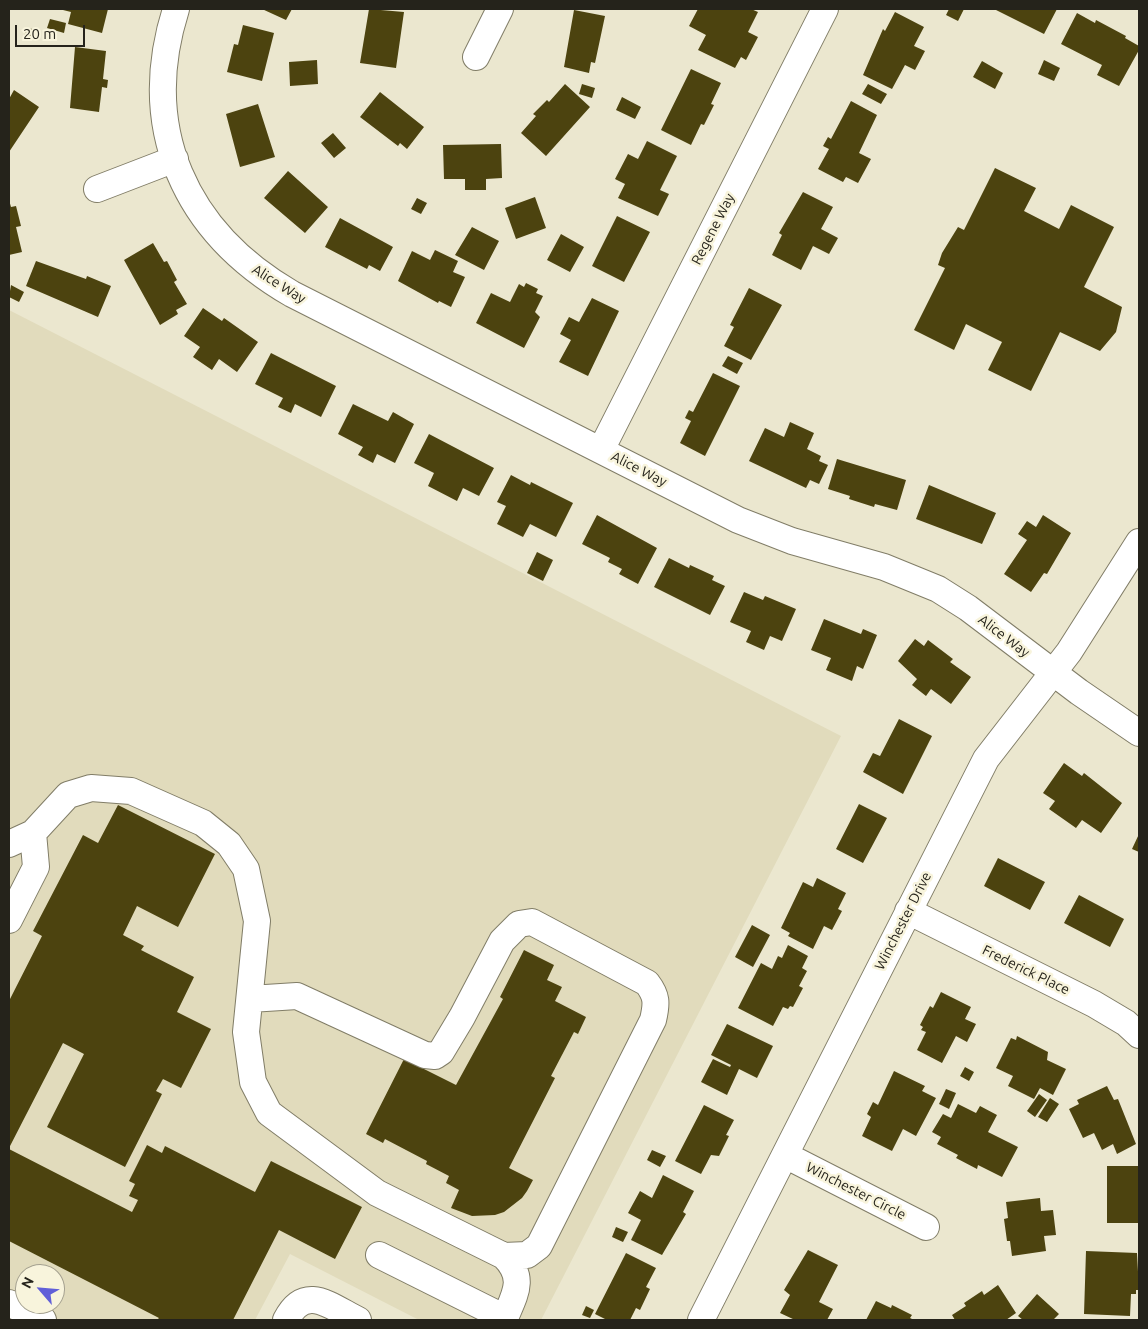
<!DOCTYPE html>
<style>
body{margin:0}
#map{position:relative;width:1148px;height:1329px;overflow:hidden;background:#ebe7cf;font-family:Ubuntu,sans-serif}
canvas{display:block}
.frame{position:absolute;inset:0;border:10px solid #25231b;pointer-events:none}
.north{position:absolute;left:15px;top:1264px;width:50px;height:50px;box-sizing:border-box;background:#f8f4dc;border:1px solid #a4a08f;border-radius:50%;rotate:297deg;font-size:14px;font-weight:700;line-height:20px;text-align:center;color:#25231b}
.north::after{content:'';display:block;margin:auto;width:18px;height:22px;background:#615fd8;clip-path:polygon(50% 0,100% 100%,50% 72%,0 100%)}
.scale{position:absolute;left:15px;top:25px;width:70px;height:22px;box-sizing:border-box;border:2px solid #25231b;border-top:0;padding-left:6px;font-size:15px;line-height:18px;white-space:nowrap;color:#25231b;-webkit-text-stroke:4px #f8f4dc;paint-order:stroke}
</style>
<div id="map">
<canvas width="1148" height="1329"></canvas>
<div class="frame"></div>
<div class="north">N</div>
<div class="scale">20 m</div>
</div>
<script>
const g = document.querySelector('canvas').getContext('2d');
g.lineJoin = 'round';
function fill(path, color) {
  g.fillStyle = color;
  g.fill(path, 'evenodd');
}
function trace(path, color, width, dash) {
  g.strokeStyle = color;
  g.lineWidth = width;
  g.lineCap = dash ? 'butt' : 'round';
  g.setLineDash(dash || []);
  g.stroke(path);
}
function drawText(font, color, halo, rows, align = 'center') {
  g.font = font + ' Ubuntu,sans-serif';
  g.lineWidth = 5;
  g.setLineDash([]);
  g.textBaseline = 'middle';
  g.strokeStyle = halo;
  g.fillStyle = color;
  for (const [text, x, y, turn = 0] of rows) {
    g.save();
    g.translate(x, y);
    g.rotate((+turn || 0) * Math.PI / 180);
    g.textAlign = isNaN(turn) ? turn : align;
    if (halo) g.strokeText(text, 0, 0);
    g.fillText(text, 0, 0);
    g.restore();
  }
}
fill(new Path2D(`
 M9,310L841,736L541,1320H419L290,1254L255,1320H9ZM25,1274H55V1304H25Z`), '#e1dbbc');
fill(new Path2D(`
 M59,9H108L102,33L68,24L71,12Z
 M262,9H292L286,20Z
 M369,9L404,12L396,68L360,63Z
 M698,9H751L758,12L748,32L758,37L746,60L741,57L735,68L698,50L706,35L689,26Z
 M949,9H964L958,21L946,15Z
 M994,9H1057L1044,34Z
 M574,10L605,16L595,63L591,62L589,73L564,67Z
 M895,12L924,27L914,46L925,51L915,70L905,65L892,89L863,75L883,29L885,31Z
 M1077,13L1095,23L1096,20L1126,36L1125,38L1139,46V50L1119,86L1097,75L1102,65L1061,44Z
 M50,19L66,23L64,33L47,28Z
 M243,25L274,33L262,81L227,72L234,44L238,45Z
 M25,28L33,29L32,37L24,35Z
 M75,47L106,51L103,79L108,80L107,88L102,87L99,112L70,108Z
 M317,60L318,84L290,86L289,62Z
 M1044,60L1060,68L1054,81L1038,74Z
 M982,61L1003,73L995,89L973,77Z
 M691,69L721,83L711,104L714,105L704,125L701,124L691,145L661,130Z
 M565,84L590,107L546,156L521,133L536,116L533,114L547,100L549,102Z
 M582,84L595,88L592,98L579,94Z
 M868,84L887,94L881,104L862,94Z
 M14,90L39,107L9,152V99Z
 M380,92L424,127L407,149L400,143L398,146L360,117Z
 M622,97L641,107L635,119L616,110Z
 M851,101L877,115L859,153L871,159L858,183L846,177L843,182L818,169L829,149L823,146L828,137L831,139Z
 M258,104L275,157L240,167L226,114Z
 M333,133L346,148L334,158L321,143Z
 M647,141L677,156L660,190L669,194L658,216L618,198L625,184L615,179L628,154L638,159Z
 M501,144L502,178L486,179V190H465V179H444L443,145Z
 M995,168L1036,188L1024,211L1059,229L1071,205L1114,227L1084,287L1122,307L1116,332L1100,351L1060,332L1031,391L988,370L1002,342L966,324L954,350L914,330L945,268L938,265L942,253L958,227L964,230Z
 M288,171L328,207L305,233L264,198Z
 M803,192L833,207L821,229L838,238L829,254L813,246L801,270L772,255L782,235L779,233Z
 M535,197L546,228L516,239L505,208Z
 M417,198L427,203L421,214L411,209Z
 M9,200L11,207L16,206L21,226L16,227L22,252L9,255Z
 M617,216L650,232L624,282L592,266Z
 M340,218L393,247L380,271L369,265L367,269L325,247Z
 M472,227L499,241L484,270L455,255Z
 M561,234L584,247L570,272L547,260Z
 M153,243L164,262L167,261L177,280L174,282L187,304L176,310L178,314L160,325L124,260Z
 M435,250L458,261L453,272L465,277L451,307L439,301L438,303L398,281L412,251L430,260Z
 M36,261L86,279L87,276L111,286L98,317L26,286Z
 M526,283L538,289L536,293L543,296L535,312L540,317L524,348L476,323L491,293L510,302L519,284L524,287Z
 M11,285L24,292L19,302L9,297Z
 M749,288L782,305L751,360L724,346L734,327L730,325Z
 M592,298L619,311L588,376L559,362L571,340L560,334L569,317L579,322Z
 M203,308L222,321L224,318L258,342L237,372L219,359L212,370L193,357L200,347L184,336Z
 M271,353L336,386L321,417L295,404L291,413L278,407L283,398L255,384Z
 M728,356L743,363L737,374L722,366Z
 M713,373L740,386L705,456L680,443L691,421L685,418L689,410L693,412Z
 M353,404L388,421L393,412L414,424L395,463L377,454L373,463L358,455L363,447L338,434Z
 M790,422L814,433L807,449L821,456L819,461L828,465L819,484L810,480L806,488L749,461L765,428L784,437Z
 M429,434L494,468L479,496L463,488L457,501L428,486L434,473L414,463Z
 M837,459L906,480L897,510L875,504L874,507L849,499L850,496L828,489Z
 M511,475L530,485L531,482L573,503L556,537L530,524L523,537L497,524L506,506L497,502Z
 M929,485L996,513L982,544L916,519Z
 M597,515L657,548L638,584L619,574L622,569L608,562L610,558L582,544Z
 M1043,515L1071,533L1047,574L1044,573L1031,592L1004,574L1027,540L1018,534L1027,521L1036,527Z
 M537,552L553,560L543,581L527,573Z
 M669,558L689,568L690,565L714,576L712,580L725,586L710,615L654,587Z
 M744,592L763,600L765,596L796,609L782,641L770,636L764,650L746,642L751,631L730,622Z
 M824,619L861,634L863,629L877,635L863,669L857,666L852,681L826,670L831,658L811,650Z
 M915,639L924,646L928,640L953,659L950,662L971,677L951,704L931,689L926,696L912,685L917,679L898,661Z
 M899,719L932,736L903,794L863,772L873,753L880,756Z
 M1064,763L1082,776L1084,773L1122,803L1101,833L1082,820L1076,828L1049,809L1055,801L1043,793Z
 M859,804L887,818L863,863L836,849Z
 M118,805L215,854L178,927L137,906L123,935L144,946L141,950L194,977L177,1012L211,1029L181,1088L163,1079L156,1091L162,1094L125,1167L47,1127L84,1054L63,1043L9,1148V1001L42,936L33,931L83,835L98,843Z
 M1139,834V852L1132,849Z
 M998,858L1045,882L1030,910L984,886Z
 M817,878L846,893L838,909L842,911L832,930L824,926L813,949L788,936L790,933L781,928L803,882L813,887Z
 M1079,895L1124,919L1110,947L1064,923Z
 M752,925L770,935L753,967L735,957Z
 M788,945L808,956L802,968L807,971L799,986L803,988L793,1007L790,1006L788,1009L783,1007L773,1026L738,1008L761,963L772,969L778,956L782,958Z
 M524,950L554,965L547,980L562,987L555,1001L586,1017L578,1034L574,1032L551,1076L555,1078L509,1168L533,1180L527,1191L522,1198L504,1212L495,1215L472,1216L451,1208L459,1190L446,1183L449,1176L426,1164L427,1161L385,1139L383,1143L366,1134L404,1059L456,1085L503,999L500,997Z
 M941,992L971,1007L965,1019L976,1024L967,1042L956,1036L942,1063L917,1050L926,1032L921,1030L923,1027L920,1025L930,1006L933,1008Z
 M727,1024L773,1046L757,1078L739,1069L727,1095L701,1082L713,1059L730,1067L731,1065L711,1055Z
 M1017,1036L1048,1052L1047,1060L1066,1069L1053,1095L1040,1088L1034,1099L1008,1086L1013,1076L996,1068L1011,1038L1016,1040Z
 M965,1067L974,1072L969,1081L960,1076Z
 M894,1071L925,1086L922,1091L936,1098L916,1136L903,1129L892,1151L862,1136L871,1117L867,1114L873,1102L878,1105Z
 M1107,1086L1114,1100L1118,1099L1136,1144L1117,1154L1113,1144L1102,1150L1094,1133L1083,1138L1069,1109L1079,1104L1077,1100Z
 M946,1089L956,1093L949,1109L939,1104Z
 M1039,1094L1047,1100L1035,1117L1027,1111Z
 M1050,1098L1059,1104L1047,1122L1038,1117Z
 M958,1104L976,1113L980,1106L997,1115L988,1132L1018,1147L1002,1177L978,1165L977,1169L956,1158L958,1155L937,1144L941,1137L932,1132L943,1114L951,1118Z
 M704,1105L734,1120L726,1135L729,1136L719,1156L711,1155L701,1174L675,1161Z
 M147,1145L162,1153L165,1146L255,1192L271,1161L362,1207L335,1259L279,1230L233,1320H157L159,1318L9,1241V1149L132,1212L138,1200L129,1196L135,1184L129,1181Z
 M652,1150L666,1156L660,1167L647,1160Z
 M1107,1166H1139V1223H1107Z
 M663,1175L694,1191L683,1212L686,1214L662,1255L631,1240L641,1220L628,1213L640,1191L652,1198Z
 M1040,1198L1041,1211L1053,1210L1056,1235L1044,1236L1046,1251L1012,1256L1010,1241H1007L1004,1219L1008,1218L1006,1202Z
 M616,1227L628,1232L623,1242L612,1237Z
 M808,1250L838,1265L819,1302L833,1309L827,1320H795L780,1313L790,1295L784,1290Z
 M1086,1251L1137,1253L1139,1290H1136V1294H1131L1130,1316L1084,1314Z
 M626,1253L656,1268L646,1287L650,1289L640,1310L636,1308L630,1320H607L595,1314Z
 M998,1285L1016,1313L1006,1320H955L952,1315L966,1306L964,1303L982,1291L984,1295Z
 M1037,1294L1059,1314L1053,1320H1023L1018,1316Z
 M876,1301L891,1308L892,1305L912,1315L910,1318L914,1320H866Z
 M586,1306L594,1310L590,1318L582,1315Z`), '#4c430f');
const minor = new Path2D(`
 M176,9C138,129 185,232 292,294L738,520L792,541L884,567L938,589L968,608L1079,692L1139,733
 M476,57L500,9
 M97,189L175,159
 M601,450L825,9
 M9,844L33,833L68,795L91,788L131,791L203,823L229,844L246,869L257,921L246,1032L253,1082L269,1113L377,1193L504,1256C526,1278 515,1294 505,1318
 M908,911L1094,1004L1126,1023L1139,1035
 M9,920L36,867L33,833
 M250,999L297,996L425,1055L435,1056L441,1052L462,1017L502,941L519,924L532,922L647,983C657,996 657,1003 653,1020L539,1246L527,1255L504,1256
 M785,1155L926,1227
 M379,1255L505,1318L504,1320
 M9,1303L43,1320
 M286,1320C305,1283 330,1306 358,1320
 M701,1320L986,759L1069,652L1139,542`);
trace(minor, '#817d67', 28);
trace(minor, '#fff', 26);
drawText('14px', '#25231b', '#f8f4dc', [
 ["Regene Way",713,229,-63],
 ["Alice Way",279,284,32],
 ["Alice Way",639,469,27],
 ["Alice Way",1004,636,37],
 ["Winchester Drive",903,921,-63],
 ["Frederick Place",1026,970,26],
 ["Winchester Circle",856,1191,27]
]);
</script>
